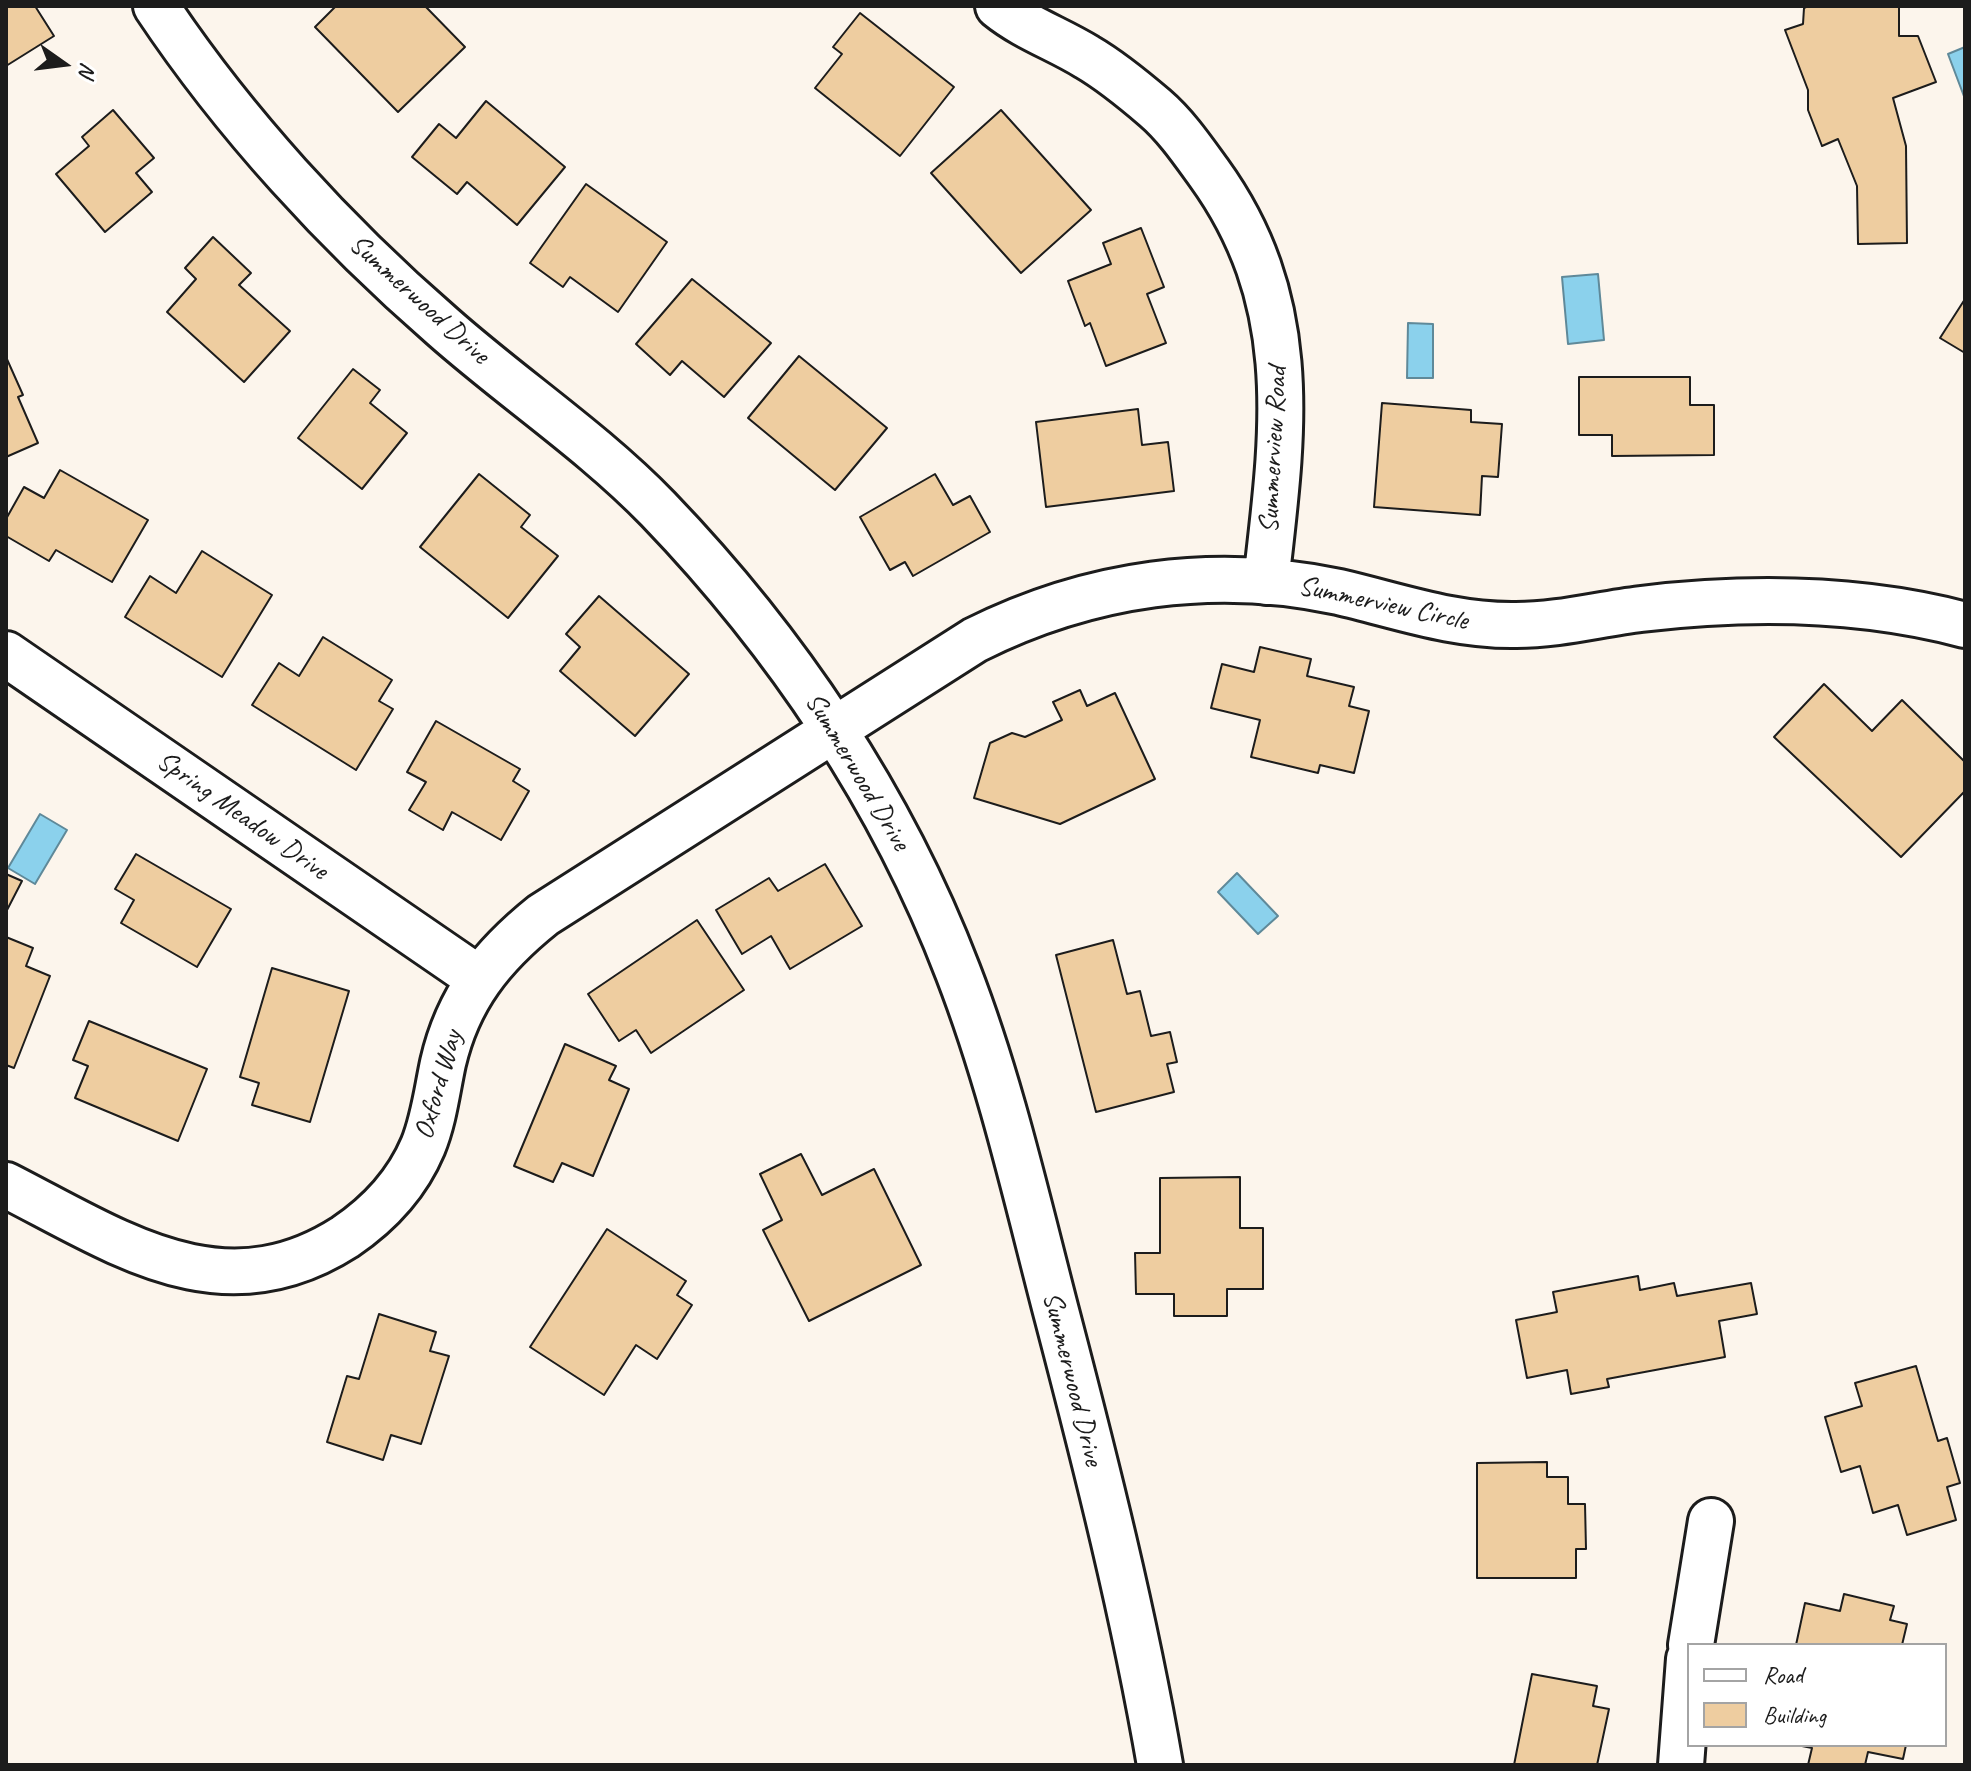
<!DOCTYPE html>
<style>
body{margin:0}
#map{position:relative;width:1971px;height:1771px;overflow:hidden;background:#fcf5ec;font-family:Caveat,sans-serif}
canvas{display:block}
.frame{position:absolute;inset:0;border:8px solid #1c1c1c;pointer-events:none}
.legend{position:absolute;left:1687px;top:1643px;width:260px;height:104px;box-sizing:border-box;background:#fff;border:2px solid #a4a4a4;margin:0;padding:10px 14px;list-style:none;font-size:24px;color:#1c1c1c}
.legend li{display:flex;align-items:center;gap:16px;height:40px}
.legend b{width:40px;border:2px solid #a4a4a4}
.north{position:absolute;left:24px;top:24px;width:80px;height:80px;-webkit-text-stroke:6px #fff;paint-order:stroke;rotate:104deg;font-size:22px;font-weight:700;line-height:32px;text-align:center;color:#1c1c1c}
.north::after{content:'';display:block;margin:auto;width:28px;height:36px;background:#1c1c1c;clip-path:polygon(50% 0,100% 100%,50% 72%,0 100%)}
</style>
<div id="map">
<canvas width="1971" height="1771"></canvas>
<div class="frame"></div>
<ul class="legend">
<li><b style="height:10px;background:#fff"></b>Road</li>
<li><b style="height:22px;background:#eecda0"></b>Building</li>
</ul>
<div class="north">N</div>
</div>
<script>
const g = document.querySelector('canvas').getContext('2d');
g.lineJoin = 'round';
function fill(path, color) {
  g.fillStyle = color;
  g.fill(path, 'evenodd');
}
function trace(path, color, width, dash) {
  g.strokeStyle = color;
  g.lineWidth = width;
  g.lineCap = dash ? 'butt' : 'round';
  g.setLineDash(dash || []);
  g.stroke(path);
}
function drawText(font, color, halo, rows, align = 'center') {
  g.font = font + ' Caveat,sans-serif';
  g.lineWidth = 6;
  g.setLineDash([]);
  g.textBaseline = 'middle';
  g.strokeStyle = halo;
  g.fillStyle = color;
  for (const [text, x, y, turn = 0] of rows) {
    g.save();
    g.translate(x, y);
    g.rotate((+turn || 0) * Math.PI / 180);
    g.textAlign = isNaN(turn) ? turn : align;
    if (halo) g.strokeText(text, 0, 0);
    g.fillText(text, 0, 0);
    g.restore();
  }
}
const water = new Path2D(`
 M1965,47V99L1948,54Z
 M1598,274L1604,340L1568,344L1562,277Z
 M1408,323L1433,324V378H1407Z
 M40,814L67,830L35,884L8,868Z
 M1237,873L1278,916L1258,934L1218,892Z`);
fill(water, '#8bd1ec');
trace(water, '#5f8999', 2);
const building = new Path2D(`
 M6,6H35L54,36L6,66Z
 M336,6H425L465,47L398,112L315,27Z
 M1808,6H1899V36H1918L1936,82L1893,98L1906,146L1907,243L1858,244L1857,186L1838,139L1822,146L1808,110V90L1785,30L1803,24L1804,8Z
 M860,13L954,87L900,156L815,88L842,54L833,47Z
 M486,101L565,167L517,225L467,182L457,194L412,157L439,124L456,138Z
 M113,110L154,158L136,173L152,192L105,232L56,174L89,146L82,137Z
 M1001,110L1091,210L1021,273L931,173Z
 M586,184L667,242L618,312L570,277L563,287L530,263Z
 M1141,228L1164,287L1147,294L1166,343L1106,366L1090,323L1085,326L1068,281L1111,264L1103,243Z
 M213,237L251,273L239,285L290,331L244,382L167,312L196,279L185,268Z
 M692,279L771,343L724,397L682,361L670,375L636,344Z
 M1965,299V353L1940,338Z
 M799,356L887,428L835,490L748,418Z
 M6,357L23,395L18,397L38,443L6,457Z
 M353,369L380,390L370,403L407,433L362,489L298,438Z
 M1579,377H1690V405H1714V455L1612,456V435H1579Z
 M1382,403L1471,410V422L1502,424L1498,477L1482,476L1480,515L1374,507Z
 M1138,409L1142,445L1168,442L1174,491L1046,507L1036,422Z
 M60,470L148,520L112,582L56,550L49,561L6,536V519L24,487L44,498Z
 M479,474L530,515L521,527L558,556L508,618L420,547Z
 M935,474L953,505L970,496L990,532L913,576L905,562L890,570L860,517Z
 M202,551L272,595L222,677L125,617L150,576L176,593Z
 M599,596L689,674L635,736L560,671L580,647L566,634Z
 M323,637L392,680L379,701L393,709L356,770L252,705L279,663L299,676Z
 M1260,647L1311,659L1307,676L1354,687L1349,706L1369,711L1354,773L1320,765L1318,773L1251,757L1260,720L1211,708L1222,664L1254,672Z
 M1824,684L1872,731L1902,700L1965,762V791L1901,857L1774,737Z
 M1080,690L1087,706L1115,693L1155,779L1060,824L974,798L990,743L1012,733L1025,737L1062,720L1053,702Z
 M436,721L520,769L513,781L529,791L501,840L452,812L443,830L409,810L426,782L407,772Z
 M136,854L231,909L197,967L121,923L134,900L115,889Z
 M825,864L862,926L790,969L771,936L742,954L716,910L769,878L778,891Z
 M6,874L22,881L6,912Z
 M697,920L744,990L651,1053L636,1030L619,1041L588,994Z
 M6,937L33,948L26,966L50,976L14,1068L6,1065Z
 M1113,940L1127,994L1140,991L1151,1036L1170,1032L1177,1062L1167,1064L1174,1092L1096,1112L1056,955Z
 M272,968L349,991L310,1122L252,1105L259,1083L240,1077Z
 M89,1021L207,1069L178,1141L75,1098L88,1066L73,1060Z
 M565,1044L616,1066L609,1080L629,1089L593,1176L562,1163L553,1182L514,1166Z
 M801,1154L822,1195L874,1169L921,1265L809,1321L763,1230L782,1220L760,1174Z
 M1240,1177V1228H1263V1289H1227V1316H1174V1294H1136L1135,1253H1160V1178Z
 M607,1229L686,1281L677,1295L692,1305L657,1359L636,1345L604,1395L530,1347Z
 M1638,1276L1640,1290L1674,1283L1677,1296L1751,1283L1757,1314L1719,1321L1725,1357L1607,1379L1609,1387L1571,1394L1567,1370L1527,1378L1516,1320L1557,1312L1553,1292Z
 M379,1314L436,1332L430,1351L449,1356L421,1444L391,1435L383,1460L327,1442L347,1376L359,1379Z
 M1916,1366L1938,1441L1947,1438L1960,1483L1947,1487L1956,1520L1907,1535L1898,1505L1873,1513L1860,1466L1841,1472L1825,1417L1862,1406L1855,1383Z
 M1547,1462V1477H1568V1504H1585L1586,1549H1576V1578H1477V1463Z
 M1844,1594L1894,1606L1890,1620L1907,1624L1902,1645H1796L1805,1603L1840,1611Z
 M1532,1674L1597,1686L1593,1706L1609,1709L1597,1765H1514Z
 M1797,1745H1906L1903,1759L1868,1752L1865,1765H1808L1812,1748Z`);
fill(building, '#eecda0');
trace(building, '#1c1c1c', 2);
const minor = new Path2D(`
 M156,6C234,123 336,234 442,326C513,389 592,441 658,509C786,642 892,799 958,972C1001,1083 1027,1200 1057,1315C1096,1464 1134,1614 1160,1765
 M998,6C1025,28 1058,39 1087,57C1111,71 1134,90 1155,108C1176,126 1193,151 1209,173C1303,303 1283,434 1266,582
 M6,654L478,978
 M6,1185C118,1242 222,1316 345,1237C379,1214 407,1184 423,1146C434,1119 437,1091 443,1063C458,998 492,956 543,915L975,640C1089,583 1214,565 1339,592C1399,606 1453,626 1516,625C1559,625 1599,614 1641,609C1750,596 1859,597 1965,625
 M1691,1645L1711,1521
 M1681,1765L1689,1659`);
trace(minor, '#1c1c1c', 50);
trace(minor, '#fff', 44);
drawText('28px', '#1c1c1c', '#fff', [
 ["Summerwood Drive",419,300,42],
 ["Summerview Road",1274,450,-87],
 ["Summerview Circle",1383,604,12],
 ["Summerwood Drive",857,772,59],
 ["Spring Meadow Drive",242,816,35],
 ["Oxford Way",439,1085,-74],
 ["Summerwood Drive",1072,1379,76]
]);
</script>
